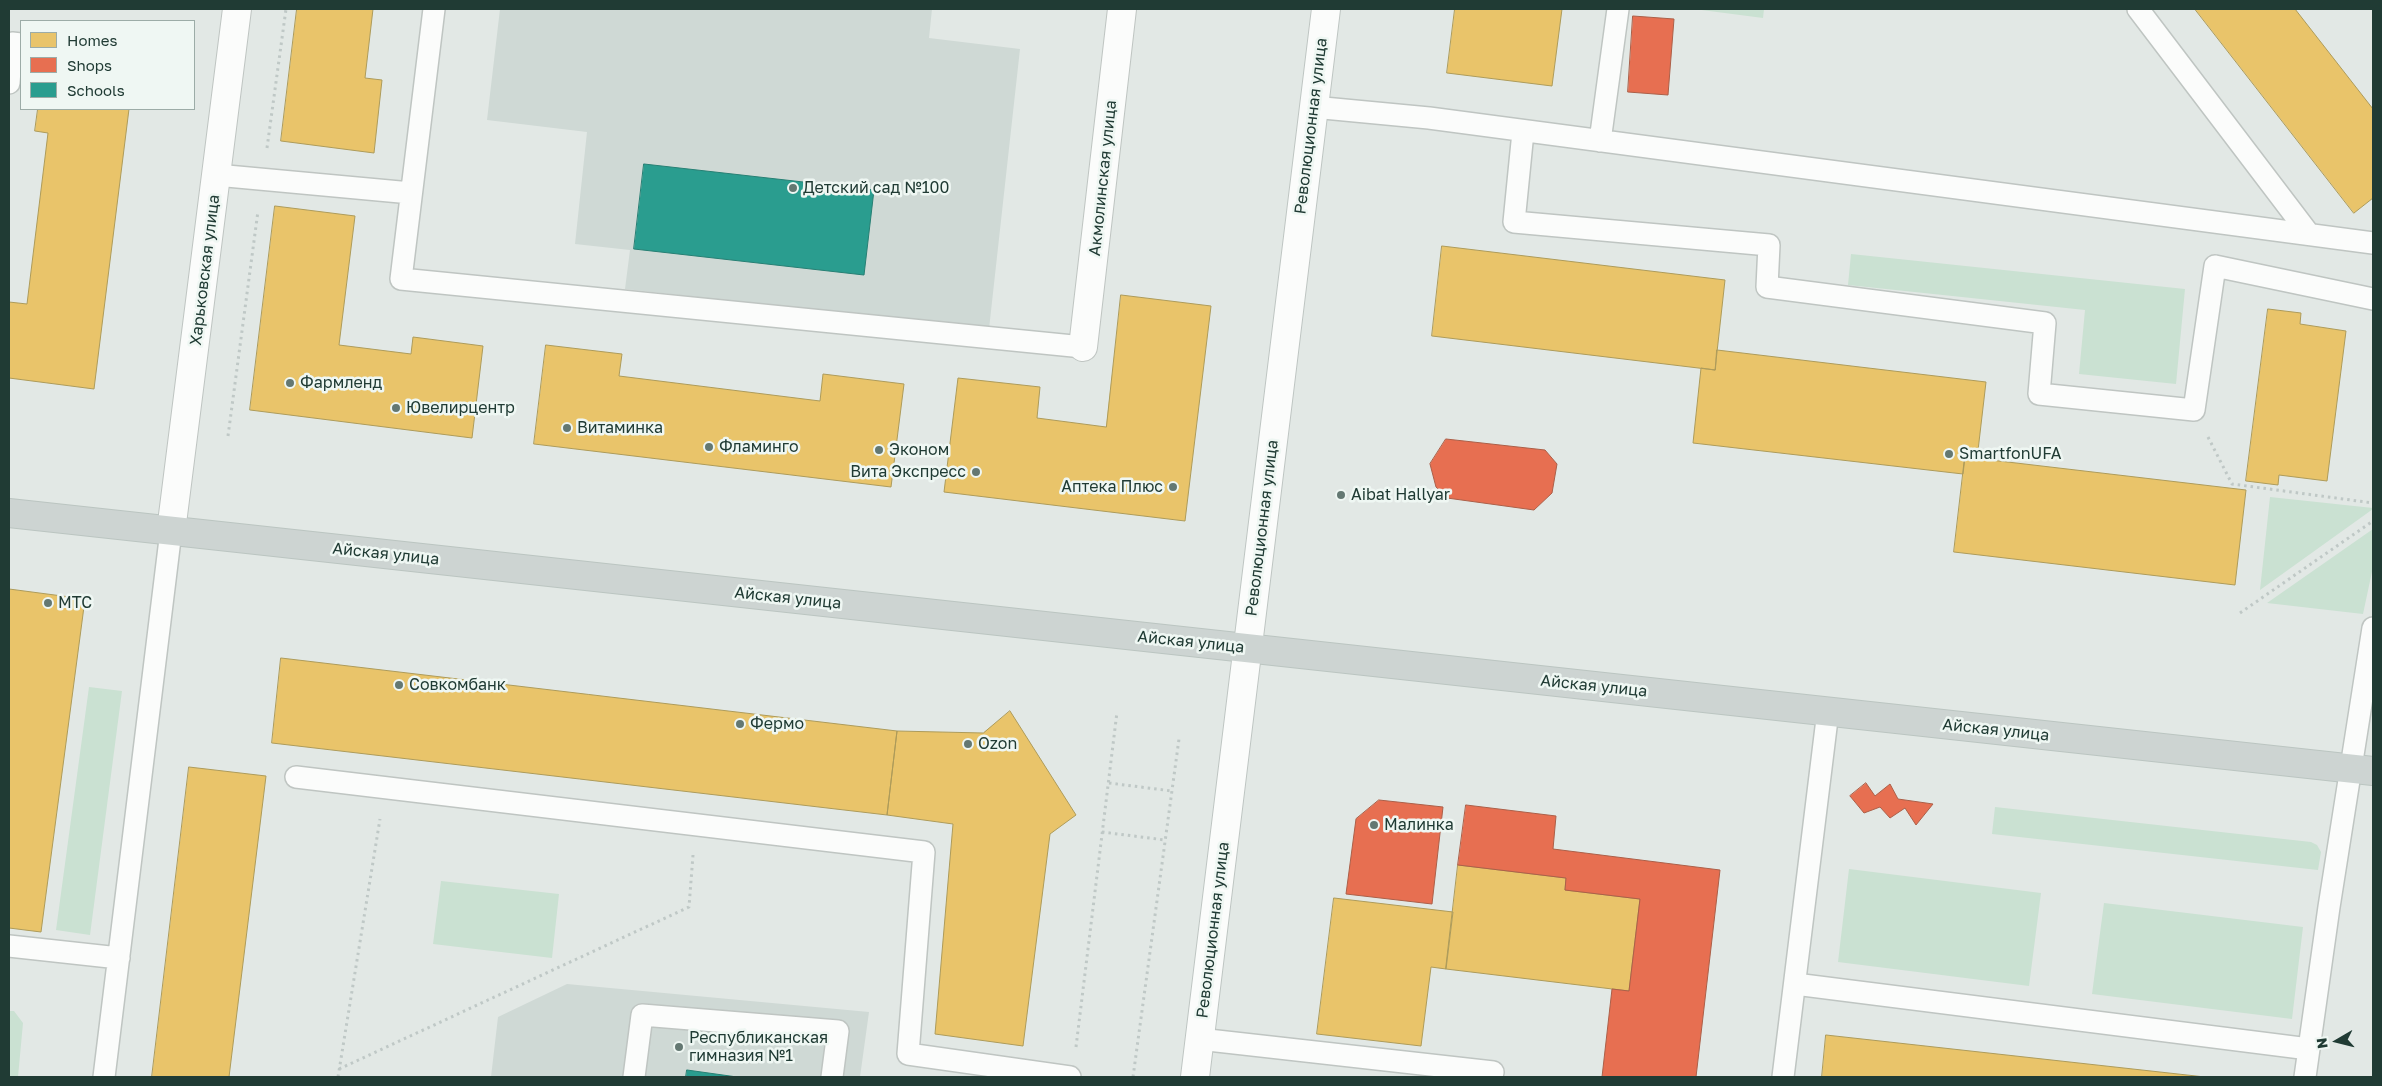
<!DOCTYPE html>
<meta charset="utf-8">
<style>
body{margin:0}
#map{position:relative;width:2382px;height:1086px;overflow:hidden;background:#e2e8e5;font-family:"Golos Text",sans-serif}
canvas{display:block}
.frame{position:absolute;inset:0;border:10px solid #203b34;pointer-events:none}
.legend{position:absolute;left:20px;top:20px;width:175px;height:90px;box-sizing:border-box;background:#eff7f3;border:1px solid #9caca7;margin:0;padding:6px 9px;list-style:none;font-size:15px;color:#203b34}
.legend li{display:flex;align-items:center;gap:10px;height:25px}
.legend b{width:25px;border:1px solid #9caca7}
.north{position:absolute;left:2312px;top:1016px;width:50px;height:50px;-webkit-text-stroke:4px #eff7f3;paint-order:stroke;rotate:262deg;font-size:14px;font-weight:700;line-height:20px;text-align:center;color:#203b34}
.north::after{content:'';display:block;margin:auto;width:18px;height:22px;background:#203b34;clip-path:polygon(50% 0,100% 100%,50% 72%,0 100%)}
</style>
<div id="map">
<canvas width="2382" height="1086"></canvas>
<div class="frame"></div>
<ul class="legend">
<li><b style="height:14px;background:#e9c46a"></b>Homes</li>
<li><b style="height:14px;background:#e76f51"></b>Shops</li>
<li><b style="height:14px;background:#2a9d8f"></b>Schools</li>
</ul>
<div class="north">N</div>
</div>
<script>
const g = document.querySelector('canvas').getContext('2d');
g.lineJoin = 'round';
function fill(path, color) {
  g.fillStyle = color;
  g.fill(path, 'evenodd');
}
function trace(path, color, width, dash) {
  g.strokeStyle = color;
  g.lineWidth = width;
  g.lineCap = dash ? 'butt' : 'round';
  g.setLineDash(dash || []);
  g.stroke(path);
}
function drawText(font, color, halo, rows, align = 'center') {
  g.font = font + ' "Golos Text",sans-serif';
  g.lineWidth = 5;
  g.setLineDash([]);
  g.textBaseline = 'middle';
  g.strokeStyle = halo;
  g.fillStyle = color;
  for (const [text, x, y, turn = 0] of rows) {
    g.save();
    g.translate(x, y);
    g.rotate((+turn || 0) * Math.PI / 180);
    g.textAlign = isNaN(turn) ? turn : align;
    if (halo) g.strokeText(text, 0, 0);
    g.fillText(text, 0, 0);
    g.restore();
  }
}
fill(new Path2D(`
 M500,9H932L929,38L1020,49L989,329L625,289L630,250L575,244L587,132L487,120Z
 M567,984L869,1012L860,1077H491L498,1017Z`), '#cfd9d5');
fill(new Path2D(`
 M1694,9H1764L1763,18Z
 M1851,254L2185,289L2176,384L2079,374L2085,310L1848,285Z
 M2270,497L2373,508V509L2260,590Z
 M2373,529V567L2363,614L2267,603Z
 M89,687L122,691L90,935L56,930Z
 M1995,807L2311,842L2317,845L2321,852L2318,870L1992,834Z
 M1849,869L2041,893L2029,986L1838,962Z
 M441,881L559,894L552,958L433,944Z
 M2104,903L2303,927L2292,1019L2092,994Z
 M9,1011H14L23,1023L18,1077H9Z`), '#cae1d2');
const homes = new Path2D(`
 M297,9H373L365,78L382,80L374,153L281,141Z
 M1455,9H1562L1552,86L1447,73Z
 M2195,9H2295L2373,109V198L2354,213Z
 M38,109H129L94,389L9,378V302L27,304L48,133L35,131Z
 M275,206L355,216L339,345L411,354L413,337L483,346L472,438L250,410Z
 M1442,246L1725,280L1715,370L1432,336Z
 M1121,295L1211,306L1185,521L944,492L958,378L1040,387L1037,418L1106,427Z
 M2268,309L2301,313L2300,324L2346,331L2327,481L2279,475L2278,485L2246,481Z
 M546,345L622,354L619,376L820,401L823,374L904,384L891,487L534,444Z
 M1717,350L1986,382L1977,459L1965,457L1963,474L1693,443L1701,368L1715,370Z
 M1965,457L2246,490L2235,585L1954,552Z
 M9,589L85,599L41,932L9,928Z
 M281,658L897,731L887,815L272,743Z
 M1010,711L1076,815L1050,834L1023,1046L935,1034L953,824L887,815L897,731L983,733Z
 M189,767L266,776L229,1077H152Z
 M1458,865L1566,878L1565,890L1640,899L1629,991L1446,969Z
 M1334,898L1453,912L1446,969L1431,967L1421,1046L1317,1034Z
 M1826,1035L2205,1077H1822Z`);
fill(homes, '#e9c46a');
trace(homes, '#ad9b5a', 1);
const shops = new Path2D(`
 M1633,16L1674,19L1668,95L1628,92Z
 M1446,439L1545,450L1557,464L1552,493L1534,510L1447,498L1436,487L1430,464Z
 M1866,783L1875,796L1890,784L1898,799L1933,804L1916,825L1905,808L1890,818L1880,807L1864,813L1850,796Z
 M1379,800L1443,807L1432,904L1346,894L1356,819Z
 M1466,805L1556,816L1553,849L1720,870L1696,1077H1602L1612,989L1629,991L1640,899L1565,890L1566,878L1458,865Z`);
fill(shops, '#e76f51');
trace(shops, '#ab5f48', 1);
const schools = new Path2D(`
 M644,164L874,190L864,275L634,249Z
 M687,1070L737,1077H686Z`);
fill(schools, '#2a9d8f');
trace(schools, '#278074', 1);
const lane = new Path2D(`
 M434,9L401,279L1083,347
 M2138,9L2309,234
 M9,83L12,43L21,44
 M1313,107L1429,118L2373,243
 M1523,132L1514,222L1769,245L1767,287L2045,323L2039,394L2194,410L2215,266L2373,299
 M1600,141L1618,9
 M216,175L411,193
 M296,777L924,852L908,1054L1070,1077
 M9,946L119,958
 M1795,984L2309,1049
 M1199,1039L1493,1072L1492,1077
 M104,1077L171,531
 M634,1077L642,1015L838,1031L832,1077
 M1783,1077L1828,711
 M2305,1077L2329,907L2373,628`);
const street = new Path2D(`
 M1083,347L1122,9
 M171,531L237,9`);
const secondary = new Path2D(`
 M1195,1077L1326,9`);
const primary = new Path2D(`
 M9,513L2373,771`);
trace(lane, '#bfc5c2', 24);
trace(street, '#bfc5c2', 30);
trace(secondary, '#bec5c2', 30);
trace(primary, '#bbc5c1', 30);
trace(new Path2D(`
 M267,148L286,9
 M228,436L258,211
 M2208,437L2232,484L2373,503
 M2240,613L2373,521
 M1109,783L1172,791
 M1102,832L1165,840
 M1076,1047L1117,712
 M339,1069L689,907L693,855
 M338,1077L380,819
 M1133,1077L1179,739`), '#bfc8c6', 3, [2.5, 4]);
trace(lane, '#fbfcfb', 21);
trace(street, '#fbfcfb', 28);
trace(secondary, '#fbfcfb', 28);
trace(primary, '#cdd4d2', 28);
for (const [x, y, r, color] of [
 [793,188,5,"#647872"],
 [290,383,5,"#647872"],
 [396,408,5,"#647872"],
 [567,428,5,"#647872"],
 [709,447,5,"#647872"],
 [879,450,5,"#647872"],
 [1949,454,5,"#647872"],
 [976,472,5,"#647872"],
 [1173,487,5,"#647872"],
 [1341,495,5,"#647872"],
 [48,603,5,"#647872"],
 [399,685,5,"#647872"],
 [740,724,5,"#647872"],
 [968,744,5,"#647872"],
 [1374,825,5,"#647872"],
 [679,1047,5,"#647872"]
]) {
  const dot = new Path2D();
  dot.arc(x, y, r, 0, 2 * Math.PI);
  g.fillStyle = color;
  g.fill(dot);
  trace(dot, '#eff7f3', 2);
}
drawText('16px', '#203b34', '#eff7f3', [
 ["Революционная улица",1311,126,-83],
 ["Акмолинская улица",1103,178,-84],
 ["Харьковская улица",205,270,-83],
 ["Революционная улица",1262,528,-83],
 ["Айская улица",386,554,6],
 ["Айская улица",788,598,6],
 ["Айская улица",1191,642,6],
 ["Айская улица",1594,686,6],
 ["Айская улица",1996,730,6],
 ["Революционная улица",1213,930,-83]
]);
drawText('16px', '#203b34', '#eff7f3', [
 ["Детский сад №100",803,188],
 ["Фармленд",300,383],
 ["Ювелирцентр",406,408],
 ["Витаминка",577,428],
 ["Фламинго",719,447],
 ["Эконом",889,450],
 ["SmartfonUFA",1959,454],
 ["Вита Экспресс",966,472,"right"],
 ["Аптека Плюс",1163,487,"right"],
 ["Aibat Hallyar",1351,495],
 ["МТС",58,603],
 ["Совкомбанк",409,685],
 ["Фермо",750,724],
 ["Ozon",978,744],
 ["Малинка",1384,825],
 ["Республиканская",689,1038],
 ["гимназия №1",689,1056]
], 'left');
</script>
